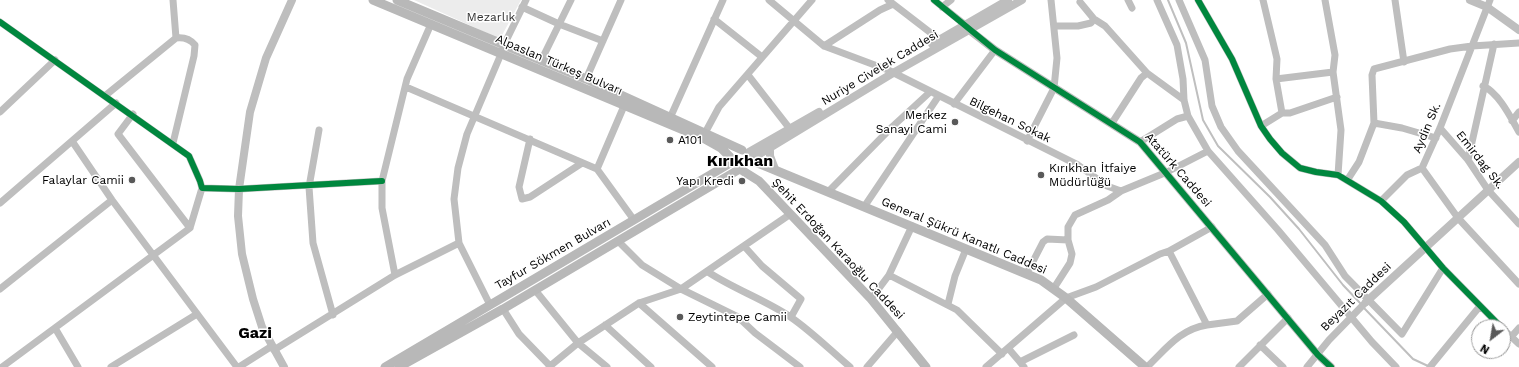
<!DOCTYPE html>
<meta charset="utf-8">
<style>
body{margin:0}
#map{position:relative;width:1519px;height:367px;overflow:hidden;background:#fff;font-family:"Work Sans",sans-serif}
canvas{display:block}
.north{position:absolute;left:1471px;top:319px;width:40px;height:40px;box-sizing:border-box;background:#fff;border:1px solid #999;border-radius:50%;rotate:211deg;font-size:11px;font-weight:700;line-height:16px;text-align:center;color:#000}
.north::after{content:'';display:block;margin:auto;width:14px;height:18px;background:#595959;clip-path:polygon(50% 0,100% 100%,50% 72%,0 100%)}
</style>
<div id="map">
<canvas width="1519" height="367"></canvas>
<div class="north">N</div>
</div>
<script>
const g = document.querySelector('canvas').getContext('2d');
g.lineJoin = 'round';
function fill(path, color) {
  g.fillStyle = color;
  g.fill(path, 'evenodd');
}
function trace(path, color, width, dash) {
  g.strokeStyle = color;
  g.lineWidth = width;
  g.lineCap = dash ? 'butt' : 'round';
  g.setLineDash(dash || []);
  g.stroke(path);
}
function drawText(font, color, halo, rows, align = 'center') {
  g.font = font + ' "Work Sans",sans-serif';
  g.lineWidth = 3;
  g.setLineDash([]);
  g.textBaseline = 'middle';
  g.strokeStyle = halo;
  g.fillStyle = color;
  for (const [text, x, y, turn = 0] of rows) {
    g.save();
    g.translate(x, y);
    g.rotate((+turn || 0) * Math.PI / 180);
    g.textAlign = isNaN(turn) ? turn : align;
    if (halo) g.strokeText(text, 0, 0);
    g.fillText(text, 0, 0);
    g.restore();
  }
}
fill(new Path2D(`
 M414,0H521L500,39Z`), '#ececec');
trace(new Path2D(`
 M1168,0L1186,43L1203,120L1218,146L1270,197L1299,229L1343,285L1361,304
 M1364,308L1413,359L1428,366`), '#bfbfbf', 2);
trace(new Path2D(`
 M173,0L176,38
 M769,0L824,46L888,70L1078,165L1107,186L1121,191
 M888,0L940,40
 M934,0L964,24
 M1128,0L1132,8
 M1157,0L1177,45L1183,79L1184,100L1188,116L1208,151L1278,230L1372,342L1396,367
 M1179,0L1205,60L1212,106L1221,127L1238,151L1325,245L1345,276L1402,334L1443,268
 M1198,0L1232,59L1261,126L1270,139L1282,153L1300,168L1316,172L1338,175L1381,201L1404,222L1443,268L1501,327
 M1263,0L1277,59L1276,79L1282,113
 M1325,0L1335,55L1333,72L1341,130L1338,175
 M1395,0L1404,62
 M1490,0L1440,128L1422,168L1458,218L1519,284
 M1080,2L1094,19L1105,26L1147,73L1184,100
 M522,7L559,24L603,41
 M942,7L951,0
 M714,19L762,57
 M0,22L189,156L200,181L202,188L239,189L382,181
 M1055,26H1078L1091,23L1094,19
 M824,46L880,10L893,4
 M541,61L571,0
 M748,75L790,129
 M586,79L621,0
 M1276,79L1333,72
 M1483,86C1499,93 1511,118 1519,132
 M406,87L597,169
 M106,95L176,38C184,37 190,39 195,45L194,56L173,143
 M954,104L995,50
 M624,106L597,169L634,220
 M0,112L55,60
 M133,114L118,134L190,228
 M670,118L723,0
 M1512,121L1519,112
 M1112,123L1141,78L1147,73
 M1374,123L1402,128L1436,138
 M1261,126L1282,113H1290L1337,97
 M1440,128L1468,160L1488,190L1519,224
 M319,130L309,187L313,243L333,315
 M705,133L719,107L812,0
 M530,139L519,187L522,199L530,197L582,163
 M72,141L112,200L237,367
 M1027,141L1054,88L1057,58L1051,0
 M1140,142L1177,119L1188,116
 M1468,160L1494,44
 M1348,179L1359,162L1374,123L1372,75L1374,69L1450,49L1472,46L1519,43
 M828,192L892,127L930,92
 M1381,201L1407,175L1422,168
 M0,203L116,103
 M864,207L938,97
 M618,241L642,265L681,289L738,317L755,333L800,367
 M744,246L762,266L801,299L791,317
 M1169,251L1207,325L1237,321L1268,294
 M708,272C734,289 763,299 789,316C810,330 830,350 850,367
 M1027,273L1043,242L1047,239L1068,240
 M395,275L382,208V181L407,79L431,24
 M889,275L957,310L1002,354
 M1054,288L1070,263L1072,254L1068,240V227L1075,215L1108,200L1121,191L1167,172L1208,151
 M0,289L112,200
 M535,290L578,343L607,367
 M871,299L889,275L912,226
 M639,303L712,367
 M948,304L955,276L966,249
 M490,305L459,243L454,199L458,168L467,134L501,54L504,45L526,0
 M503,309L519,334L551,367
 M605,325L651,367
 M55,328L78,367
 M1503,329L1519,344
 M1511,337L1519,328
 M1260,345L1283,367
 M1008,348L1020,362
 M274,350L395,275L459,243
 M2,367L190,228L202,188
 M111,367L197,314
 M239,367L272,346
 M549,367L578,343L639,303L681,289L789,215
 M867,367L898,331
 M986,367L1066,298L1096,287L1160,254L1169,251L1212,227
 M1024,367L1020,362L1074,335
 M1147,367C1166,349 1180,329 1207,325
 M1239,367L1288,318
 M1307,367L1329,340L1366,302
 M1430,367L1480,306`), '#bebebe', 7);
trace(new Path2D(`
 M1470,0L1487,7L1519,30
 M964,24L968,29L995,50L1140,142L1318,355L1331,367
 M932,44L1008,0
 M770,148V156L775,169
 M749,152L819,112
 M753,158L893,73L1022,0
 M1366,302L1519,162
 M284,367L262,327L253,299L242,254L238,216L239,189L250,112L266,58L292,0`), '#bebebe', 8);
trace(new Path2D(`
 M373,0L705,139L721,148L732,159
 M397,0L586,79L742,150
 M753,161L1041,280L1066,298L1145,367
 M743,171L759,181L871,299L926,367
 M385,367L732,162
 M399,367L503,309L738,170`), '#b8b8b8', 9);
trace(new Path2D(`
 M934,0L995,50L1140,142L1318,355L1331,367
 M1198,0L1232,59L1261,126L1270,139L1282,153L1300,168L1316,172L1338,175L1381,201L1404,222L1443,268L1501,327
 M0,22L189,156L200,181L202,188L239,189L382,181`), '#00873e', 6);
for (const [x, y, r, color] of [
 [955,122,4,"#595959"],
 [670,140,4,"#595959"],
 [1041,175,4,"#595959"],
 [132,180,4,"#595959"],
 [742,181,4,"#595959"],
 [680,317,4,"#595959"]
]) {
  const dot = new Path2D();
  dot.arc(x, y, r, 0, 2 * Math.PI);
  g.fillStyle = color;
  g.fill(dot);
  trace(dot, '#fff', 1.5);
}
drawText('12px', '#333', '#fff', [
 ["Mezarlık",491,17]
]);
drawText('12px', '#000', '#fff', [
 ["Alpaslan Türkeş Bulvarı",559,65,23],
 ["Nuriye Civelek Caddesi",880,68,-31],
 ["Bilgehan Sokak",1010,120,26],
 ["Aydin Sk.",1427,128,-67],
 ["Emirdag Sk.",1480,160,52],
 ["Atatürk Caddesi",1178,170,49],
 ["General Şükrü Kanatlı Caddesi",964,236,23],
 ["Şehit Erdoğan Karaoğlu Caddesi",838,249,47],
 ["Tayfur Sökmen Bulvarı",553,254,-30],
 ["Beyazıt Caddesi",1356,297,-44]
]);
drawText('12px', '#000', '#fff', [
 ["Merkez",947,115],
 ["Sanayi Cami",947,129],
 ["A101",678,140,"left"],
 ["Kırıkhan İtfaiye",1049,168,"left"],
 ["Müdürlüğü",1049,182,"left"],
 ["Falaylar Camii",124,180],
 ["Yapı Kredi",734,181],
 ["Zeytintepe Camii",688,317,"left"]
], 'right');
drawText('bold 16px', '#000', '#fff', [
 ["Kırıkhan",740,161],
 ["Gazi",255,333]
]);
</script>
